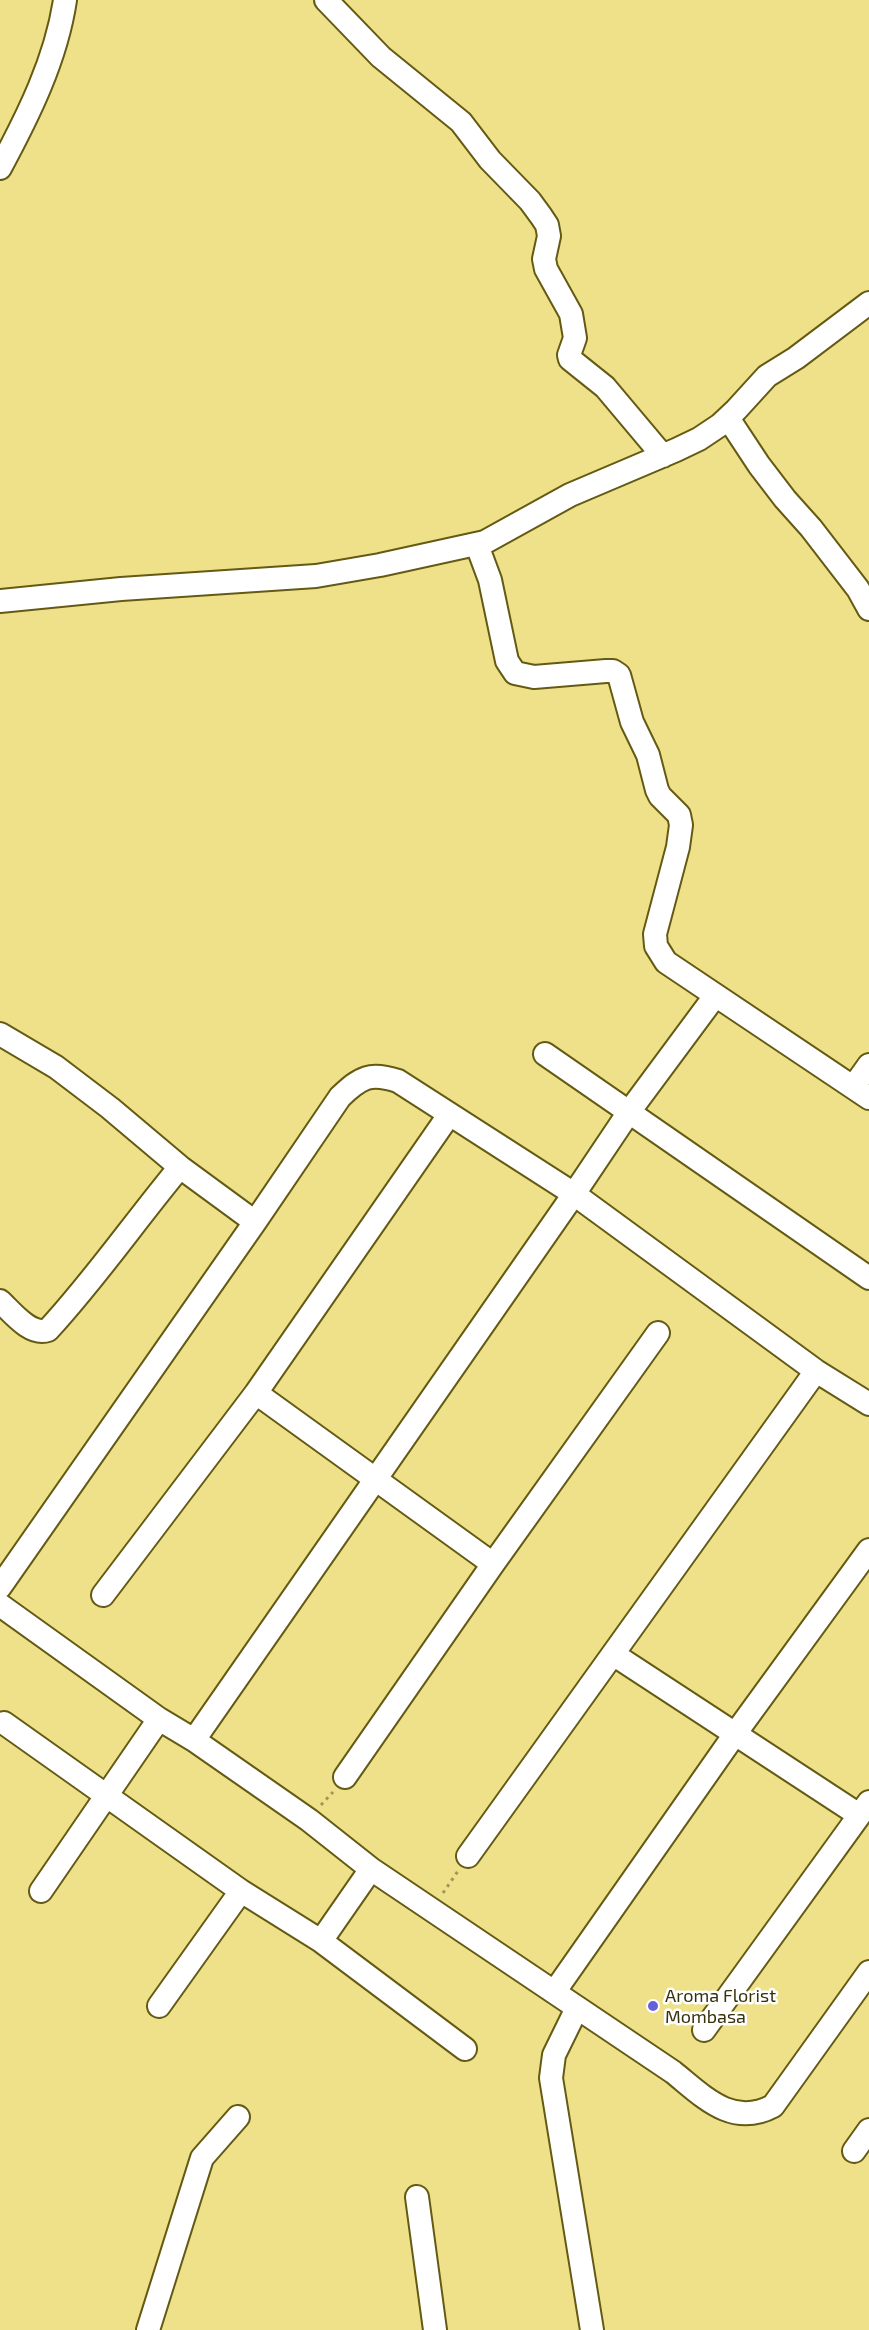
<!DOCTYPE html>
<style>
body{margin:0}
canvas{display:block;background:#eee18a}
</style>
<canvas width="869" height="2330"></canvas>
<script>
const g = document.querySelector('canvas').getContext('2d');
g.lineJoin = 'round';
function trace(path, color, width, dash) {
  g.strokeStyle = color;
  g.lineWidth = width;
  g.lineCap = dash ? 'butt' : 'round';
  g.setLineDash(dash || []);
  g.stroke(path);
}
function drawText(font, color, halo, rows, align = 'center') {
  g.font = font + ' "Exo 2",sans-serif';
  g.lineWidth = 5;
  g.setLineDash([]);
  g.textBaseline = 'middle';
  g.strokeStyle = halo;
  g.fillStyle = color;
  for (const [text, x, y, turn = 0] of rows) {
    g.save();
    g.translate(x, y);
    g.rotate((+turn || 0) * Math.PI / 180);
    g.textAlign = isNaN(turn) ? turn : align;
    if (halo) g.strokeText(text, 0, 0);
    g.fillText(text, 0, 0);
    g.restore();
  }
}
const street = new Path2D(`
 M326,0L381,57L461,122L490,160L530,201L541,216L547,225L549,236L544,259L546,269L571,314L575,338L569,355L570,359L605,387L663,456
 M0,168C28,116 56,60 65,0
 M728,418L759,465L785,499L811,528L858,589L869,609
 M477,545L490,580L507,661L515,673L534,677L606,671H613L619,675L632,722L648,755L657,790L660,796L679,815L681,825L678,847L655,934L656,946L666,962L869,1098
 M0,601L121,589L316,576L380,565L485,542L570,495L676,450L699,439L720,425L736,410L767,376L796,358L869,303
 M0,1034L56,1067L110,1108L180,1167L255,1222
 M545,1054L869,1278
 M854,1086L869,1065
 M0,1301C12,1312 30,1336 48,1330C96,1278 135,1221 180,1167
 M256,1393L493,1564
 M0,1587L255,1222L340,1097C361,1077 370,1072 398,1081L574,1194L816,1371L869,1404
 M103,1595L256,1393L449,1115
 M0,1605L159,1719L194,1740L309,1820L371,1869L673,2072C703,2096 732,2128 773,2106L869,1972
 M613,1654L859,1815
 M4,1723L241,1891L321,1941L465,2049
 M194,1740L574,1194L629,1112L715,996
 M345,1777L493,1564L658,1333
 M468,1856L816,1371
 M41,1891L159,1719
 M321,1941L371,1869
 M555,1991L735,1734L869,1550
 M159,2006L241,1891
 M577,2008L554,2055L551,2078L592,2330
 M704,2030L869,1802
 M854,2151L869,2130
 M417,2197L435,2330
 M148,2330L202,2158L238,2117`);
trace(street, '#645a14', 26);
trace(new Path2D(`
 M321,1805L333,1792
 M443,1893L458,1871`), '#a19755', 3, [3, 4.5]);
trace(street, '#fff', 22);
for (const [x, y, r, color] of [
 [653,2006,6,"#6661da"]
]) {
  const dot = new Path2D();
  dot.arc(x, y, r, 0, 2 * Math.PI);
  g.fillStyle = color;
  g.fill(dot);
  trace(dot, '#fff', 2);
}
drawText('18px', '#37310c', '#fff', [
 ["Aroma Florist",665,1996],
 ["Mombasa",665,2017]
], 'left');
</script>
